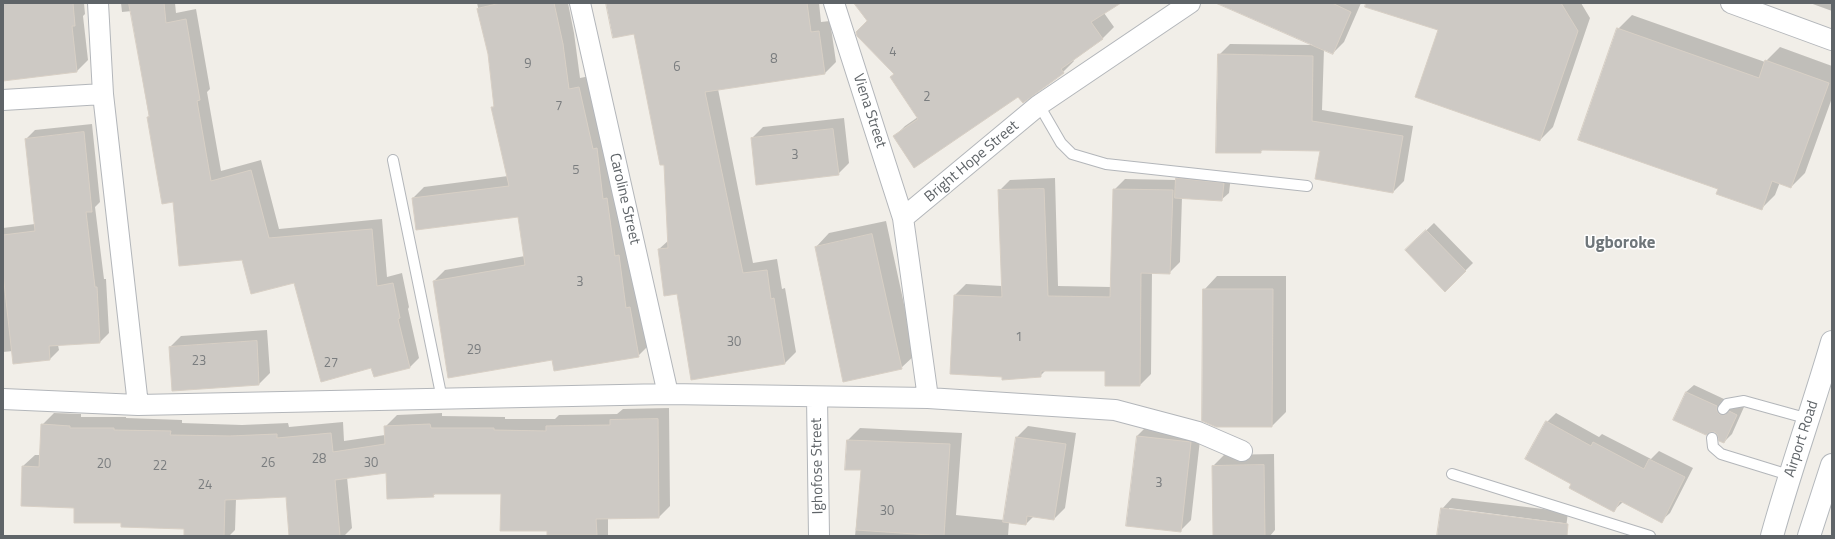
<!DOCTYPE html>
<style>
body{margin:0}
#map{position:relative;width:1835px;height:539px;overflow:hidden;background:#f1eee8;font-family:"Titillium Web",sans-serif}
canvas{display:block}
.frame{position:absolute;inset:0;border:4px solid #5f6468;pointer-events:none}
</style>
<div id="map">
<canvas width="1835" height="539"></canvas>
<div class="frame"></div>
</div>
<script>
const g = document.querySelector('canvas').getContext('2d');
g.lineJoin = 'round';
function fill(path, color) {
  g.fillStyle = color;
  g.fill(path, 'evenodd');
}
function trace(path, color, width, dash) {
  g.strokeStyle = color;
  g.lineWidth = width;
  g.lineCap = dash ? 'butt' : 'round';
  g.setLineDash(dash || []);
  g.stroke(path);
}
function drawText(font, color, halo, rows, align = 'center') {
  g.font = font + ' "Titillium Web",sans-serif';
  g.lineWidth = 3;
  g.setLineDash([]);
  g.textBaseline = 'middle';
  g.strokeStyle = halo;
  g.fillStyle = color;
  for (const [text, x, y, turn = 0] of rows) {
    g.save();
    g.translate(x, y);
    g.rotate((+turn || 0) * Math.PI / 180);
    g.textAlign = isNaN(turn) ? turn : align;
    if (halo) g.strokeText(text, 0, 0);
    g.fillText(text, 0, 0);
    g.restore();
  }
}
fill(new Path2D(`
 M3,3H84L85,14L83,16L88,60L77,71L3,80Z
 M121,3H175L176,13L196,9L210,89L207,92L221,171L261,160L279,229L382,219L387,277L402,273L409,307L408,309L419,358L409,368L295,282L243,259L174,201L148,117L150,115L132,11L122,12Z
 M477,3H568L574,33L580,78L590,76L649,345L638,356L553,359L434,281L445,270L525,256L519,216L413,198L424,187L508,176L492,108L495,105L489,54Z
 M608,3H819L821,22L830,21L836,62L825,73L718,89L753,263L777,259L782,289L785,288L796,352L785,363L692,379L678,293L659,249L669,240L665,163L634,33Z
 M856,3H1119L1104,13L1114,27L1103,38L1073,60L1074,61L1063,72L1018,95L894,137L905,126L918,117L868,21Z
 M1247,3H1361L1344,42L1333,53L1324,49L1322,110L1413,126L1404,181L1393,192L1322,150L1264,149L1260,152L1219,55L1230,44L1315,45Z
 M1387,3H1581L1590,18L1553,127L1540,140L1439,30Z
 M1810,3H1832V11Z
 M1632,15L1765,62L1780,47L1832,66V98L1805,173L1791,187L1780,182L1775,195L1761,209L1719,189L1618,29Z
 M844,118L849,163L838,174L752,138L763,127Z
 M92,124L100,202L95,207L104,279H106L109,333L100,342L58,345L59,350L50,359L13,351L3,352V228L35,224L26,139L35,130Z
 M1185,171L1231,176L1229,193L1221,200L1182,197L1180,262L1169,273L1152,272L1151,374L1140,385L1106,370H1046L1040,376L955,295L966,284L1002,286L999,191L1010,180L1055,178L1058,286L1111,287L1114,190L1125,179L1177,180Z
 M886,221L915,355L901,368L816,247L829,233Z
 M1434,223L1473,263L1445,291L1406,250Z
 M1217,276H1286V412L1272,426H1216L1204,290Z
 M267,330L270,373L259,384L173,390L170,347L181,336Z
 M1694,385L1724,399V403L1727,407L1733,408L1738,404L1744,407L1732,434L1724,442L1686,392Z
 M669,408L670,506L659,517L608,518V536H548V530L502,493H436L433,496L387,472L347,477L352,528L344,536H290L287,496L236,499L235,530L229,536H185V528L122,522L75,507L23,466L35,455H41L42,425L54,413L81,414V417H126V418L182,420V423L242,425L288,423L289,427L343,422L344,441L385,435V427L397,415L442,413V416L505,417V419H555L559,415L617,414L623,409Z
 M1556,413L1599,437L1602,434L1651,459L1659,451L1693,468L1670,513L1661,521L1623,502L1614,510L1572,483L1547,422Z
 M1148,425L1201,431L1191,520L1180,531L1137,436Z
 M1028,426L1076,433L1065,508L1054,519L1034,516L1026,524L1009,522L1008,536H855L862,469H846L848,440L860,428L962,433L956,515L1004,520L1017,437Z
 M1274,454L1275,530L1270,536H1214L1213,466L1224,455Z
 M1452,498L1568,512L1565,536H1438L1442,509ZM1449,508L1563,523L1562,524L1449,510Z`), '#0003');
const building = new Path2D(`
 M3,3H73L75,26H72L77,72L3,81Z
 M129,3H164L166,23L186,19L200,100L197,101L211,181L251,170L269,238L372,229L377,286L393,283L400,318L398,319L410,368L374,377L371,368L321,382L294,283L251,294L242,260L179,266L173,202L162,204L147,117H149Z
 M501,3H554L563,44L569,89L579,87L593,149L597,148L603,199L607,198L615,256L619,255L626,308L630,307L639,357L554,371L552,360L448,378L433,281L525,265L518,217L416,230L412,198L509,186L491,107H494L488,54L477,9Z
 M606,3H807L811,32L819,31L825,74L705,92L743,273L767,270L771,299L774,298L785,364L691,380L677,294L664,296L658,249L668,248L664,165H660L634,34L613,38Z
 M854,3H1121L1091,22L1103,39L1061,69L1064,73L1023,103L1018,97L914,168L893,136L918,119L890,77L894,74L857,36L856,32L867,21Z
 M1216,3H1332L1351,12L1333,54Z
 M1366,3H1561L1578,31L1540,141L1415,97L1438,30L1365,7Z
 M1617,28L1759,78L1765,60L1829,83L1791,188L1772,181L1762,210L1716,194L1718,189L1578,140Z
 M1218,54L1313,56L1312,121L1403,136L1393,193L1315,179L1320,151L1261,150V153H1216Z
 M833,129L839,175L756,185L751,138Z
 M84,132L92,212H86L95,287H97L100,343L49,346L50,360L13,364L3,273V235L35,231L25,139Z
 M1176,178L1224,183L1222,201L1175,198Z
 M1044,189L1048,296L1110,297L1113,189L1173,190L1170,274L1141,273L1140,386H1105V371H1041V377L1002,380V377L950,374L954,295L1002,297L998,190Z
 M1426,230L1466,271L1445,292L1405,250Z
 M872,234L902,369L843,382L815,247Z
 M1203,289H1273L1272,427H1216L1202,421Z
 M257,341L259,385L172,391L169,347Z
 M1686,392L1717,406V411L1719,414L1725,415L1729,411L1737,415L1724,443L1719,441L1717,434L1715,432H1711L1706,435L1673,420Z
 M658,419L659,518L596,519L597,535H547V531H500L501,494H433L434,497L387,499L386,473L335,480L340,536H289L286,497L225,500L224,536H184V529L121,527V523H74V508L21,506L22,466L39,467L41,424L70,426V428H114V430L171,431L170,435L230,436L277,434V438L331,433L333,452L385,444L384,426L430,424L431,428H494V430L546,431V426L610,425V420Z
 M1546,421L1591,446L1593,442L1644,469L1649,459L1685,477L1662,523L1620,501L1614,512L1569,488L1571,484L1525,459Z
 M1137,436L1191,442L1181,532L1126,526Z
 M1016,437L1066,444L1054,520L1027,516L1026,525L1003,522Z
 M847,440L950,444L944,536L856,530L861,470H845Z
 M1264,465L1265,536H1213L1212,466Z
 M1441,508L1568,524L1567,536H1437Z`);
fill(building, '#cdc9c4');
trace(building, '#d7cfc5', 1);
const service = new Path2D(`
 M1039,105L1061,143L1072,154L1106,164L1307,186
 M393,160L442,399
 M1723,409L1727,404L1744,401L1809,419
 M1712,438L1713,447L1721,454L1789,475
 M1452,474L1650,536`);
const minor = new Path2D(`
 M98,3L103,94L138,405
 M580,3L668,394
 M834,3L903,218
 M1731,3L1832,40
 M3,100L103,94
 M817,397L819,536
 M928,398L903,218L1039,105L1190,3
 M3,399L138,405L668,394L928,398L1115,410L1198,432L1242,451`);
const secondary = new Path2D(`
 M1772,536C1790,471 1813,407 1832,342
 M1809,536L1832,465`);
trace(service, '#b3b6ba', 12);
trace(minor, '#b3b6ba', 22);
trace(secondary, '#b4b8bc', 24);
trace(service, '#fff', 10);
trace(minor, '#fff', 20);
trace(secondary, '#fff', 22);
drawText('13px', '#7a7d7f', null, [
 ["4",893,53],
 ["8",774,60],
 ["9",528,65],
 ["6",677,68],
 ["2",927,98],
 ["7",559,107],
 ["3",795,156],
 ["5",576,171],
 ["3",580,283],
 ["1",1019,338],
 ["30",734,343],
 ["29",474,351],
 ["23",199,362],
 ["27",331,364],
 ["28",319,460],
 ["26",268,464],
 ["30",371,464],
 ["20",104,465],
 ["22",160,467],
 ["3",1159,484],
 ["24",205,486],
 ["30",887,512]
]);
drawText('15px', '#5f6468', '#fff', [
 ["Viena Street",869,111,72],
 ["Bright Hope Street",972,162,-40],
 ["Caroline Street",624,199,77],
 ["Airport Road",1802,439,-72],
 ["Ighofose Street",818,466,-91]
]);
drawText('bold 17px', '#6f767a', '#fff', [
 ["Ugboroke",1620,244]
]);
</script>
